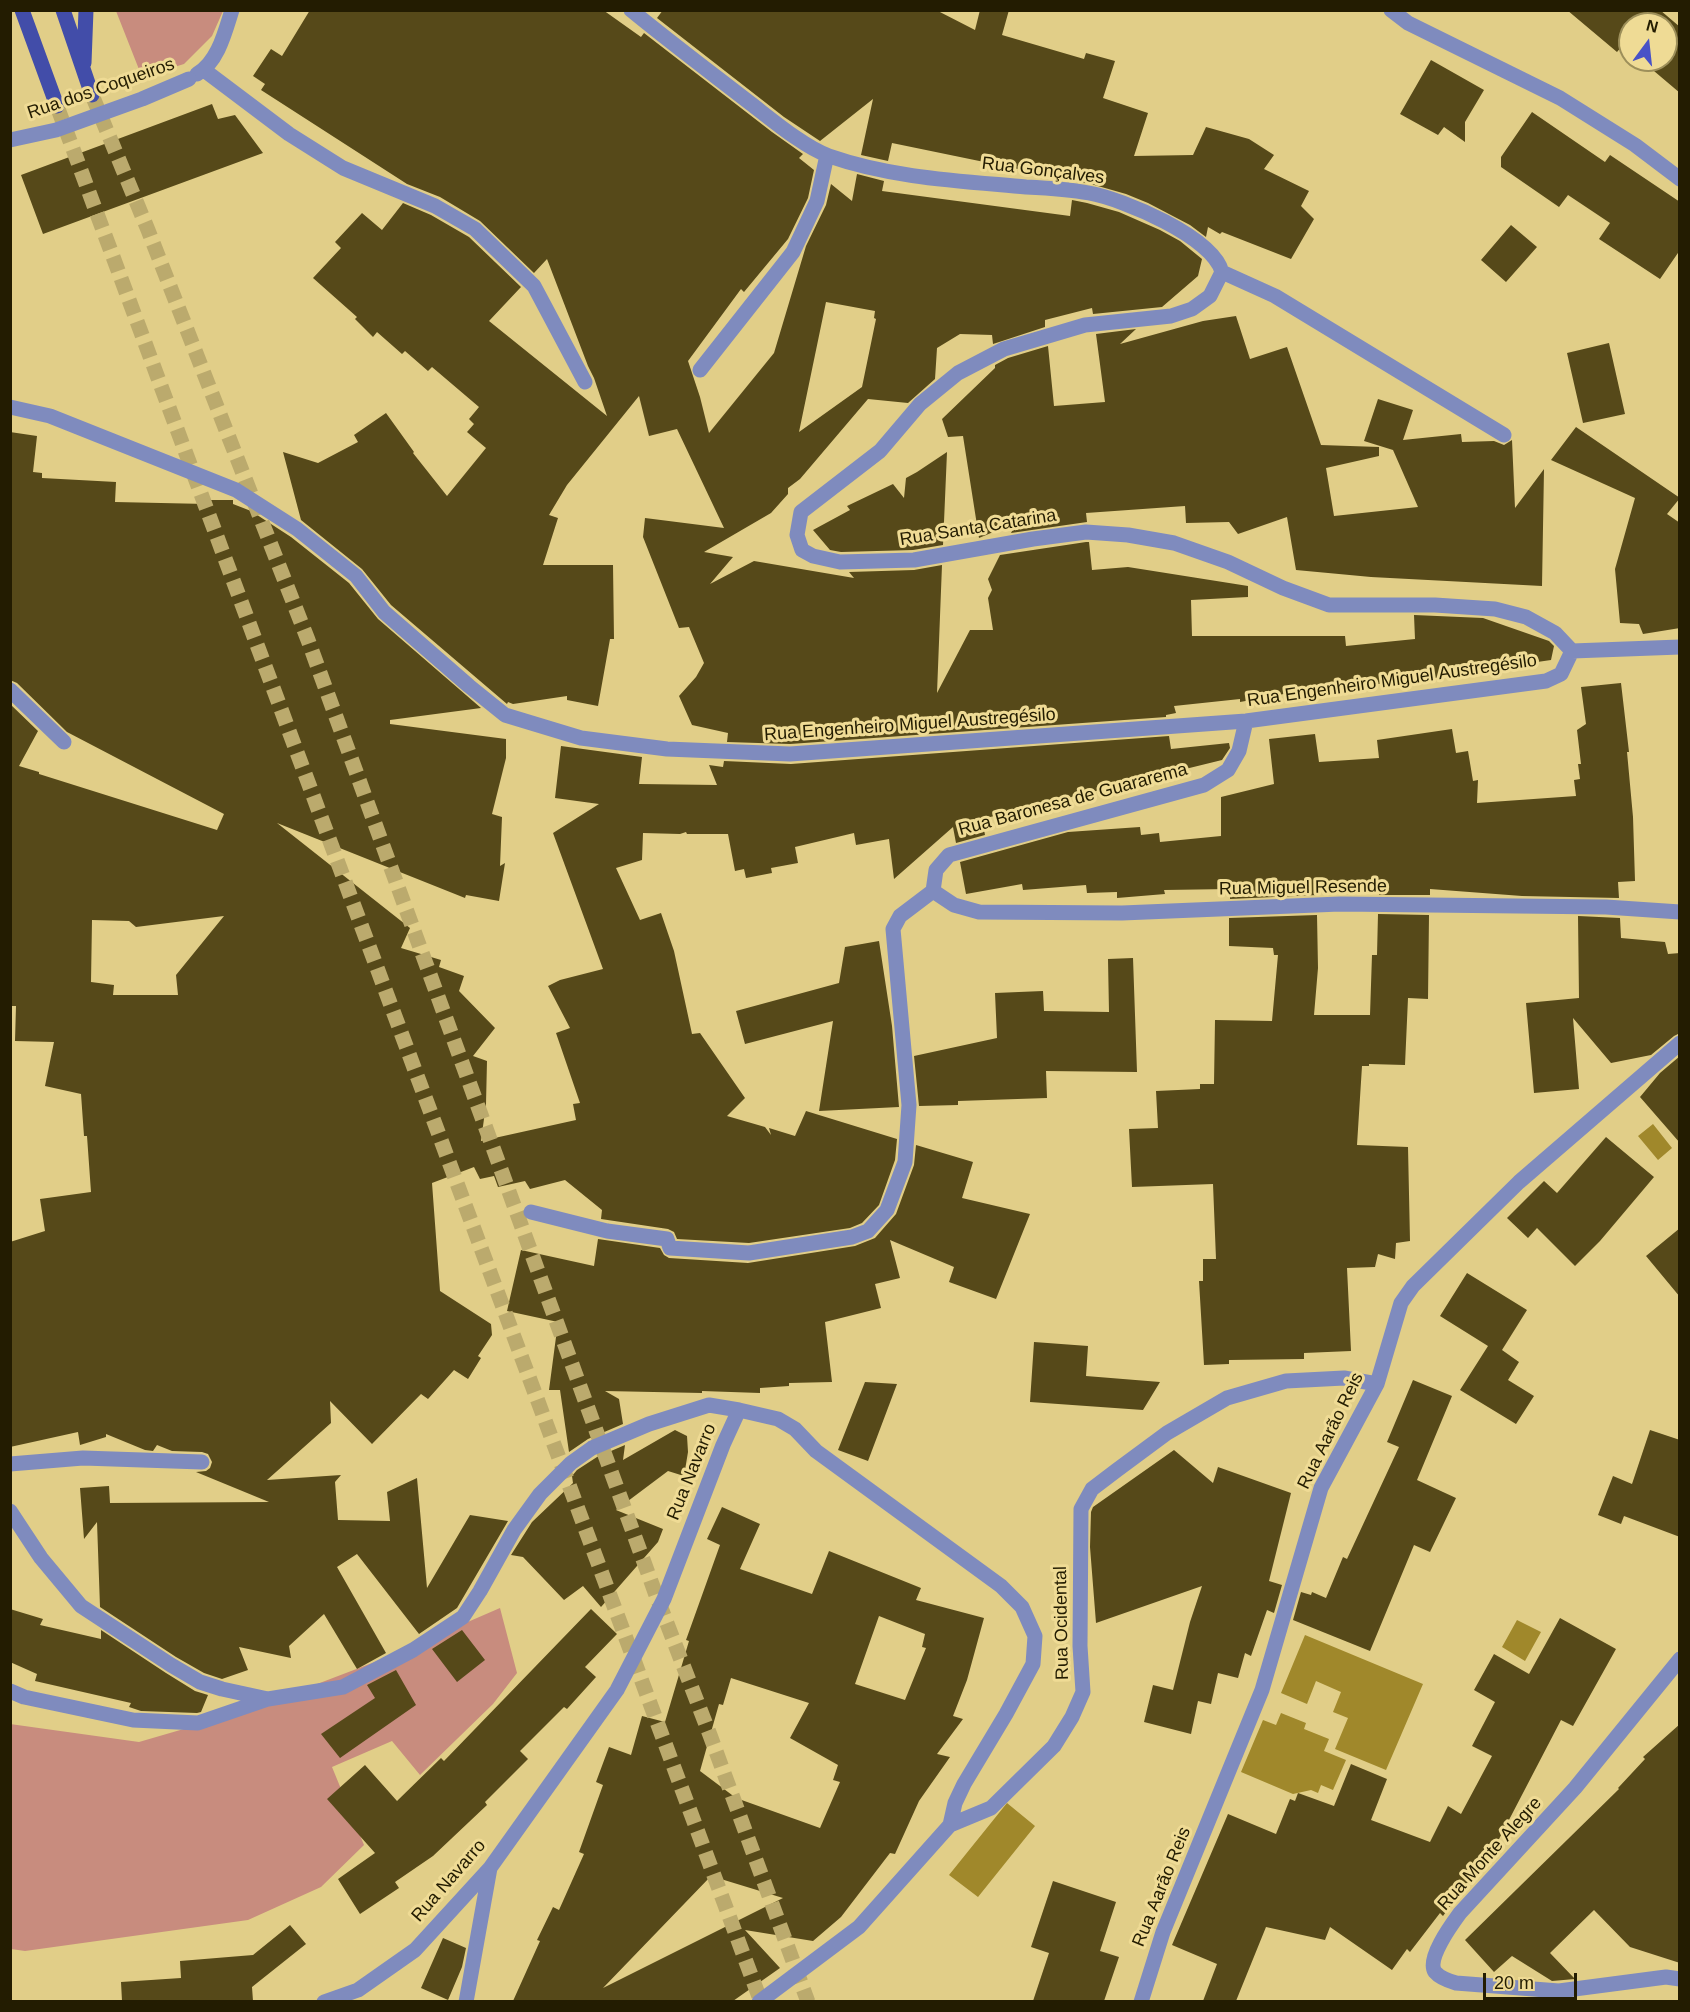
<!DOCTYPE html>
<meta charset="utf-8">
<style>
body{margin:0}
#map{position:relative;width:1690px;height:2012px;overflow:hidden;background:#e1ce88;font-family:Helvetica,sans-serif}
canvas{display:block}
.frame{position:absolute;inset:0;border:12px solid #231c01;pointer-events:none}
.north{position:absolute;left:1618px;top:12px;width:60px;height:60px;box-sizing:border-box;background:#efdb95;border:2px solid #9d8f5a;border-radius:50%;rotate:15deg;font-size:16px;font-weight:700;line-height:24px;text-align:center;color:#231c01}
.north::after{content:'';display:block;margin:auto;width:21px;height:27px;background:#4852c7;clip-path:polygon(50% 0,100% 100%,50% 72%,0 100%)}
.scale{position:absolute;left:1483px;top:1973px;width:94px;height:27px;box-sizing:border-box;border:3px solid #231c01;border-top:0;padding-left:8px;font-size:18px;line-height:21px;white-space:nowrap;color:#231c01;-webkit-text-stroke:4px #efdb95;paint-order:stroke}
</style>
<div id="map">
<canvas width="1690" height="2012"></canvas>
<div class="frame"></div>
<div class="north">N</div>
<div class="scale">20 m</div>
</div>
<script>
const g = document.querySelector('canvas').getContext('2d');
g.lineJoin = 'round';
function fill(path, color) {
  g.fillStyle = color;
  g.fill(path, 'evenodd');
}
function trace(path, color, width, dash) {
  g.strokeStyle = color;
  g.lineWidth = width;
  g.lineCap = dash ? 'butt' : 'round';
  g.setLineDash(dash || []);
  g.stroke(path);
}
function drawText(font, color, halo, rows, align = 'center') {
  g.font = font + ' Helvetica,sans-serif';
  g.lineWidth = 6;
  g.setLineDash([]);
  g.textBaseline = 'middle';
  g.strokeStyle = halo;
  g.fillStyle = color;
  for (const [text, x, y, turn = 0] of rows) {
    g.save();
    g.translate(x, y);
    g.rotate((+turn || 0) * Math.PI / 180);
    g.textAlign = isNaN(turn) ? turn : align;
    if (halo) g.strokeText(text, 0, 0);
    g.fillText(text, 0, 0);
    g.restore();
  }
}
fill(new Path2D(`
 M116,11H223L212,36L184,64L142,77Z
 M500,1608L517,1673L493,1704L420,1775L392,1741L332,1767L364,1845L321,1887L248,1920L25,1951L11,1949L10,1724L139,1742L249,1710L380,1660Z`), '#c88c7e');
fill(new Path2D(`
 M1653,1124L1672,1148L1658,1160L1638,1136Z
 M1517,1620L1541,1632L1525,1661L1502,1647Z
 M1305,1635L1423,1684L1386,1770L1335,1749L1348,1718L1333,1712L1341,1692L1316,1681L1307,1704L1281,1693Z
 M1281,1713L1306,1723L1304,1729L1329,1739L1324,1751L1346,1760L1333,1790L1321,1785L1318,1793L1311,1790L1293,1794L1241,1772L1263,1720L1276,1725Z
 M1007,1803L1035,1826L978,1897L949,1875Z`), '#a0882b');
fill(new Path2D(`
 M310,10H603L641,37L644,33L772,132L803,154L799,158L814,170L808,198L788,239L744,292L741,289L688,361L700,397L709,433L774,353L806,246L826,205L831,184L852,201L857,174L884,181L882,191L1070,216L1072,200L1087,203L1119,212L1160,230L1180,241L1202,259L1198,276L1162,307L1093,314L1092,308L1045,320V327L993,344L992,335L960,334L937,348L935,379L908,403L868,399L800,479L788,488V494L771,513L704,552L733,557L710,584L754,561L854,578L849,572L914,570L942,565L937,693L970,630H993L988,598L992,590L988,579L1000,555L1086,542H1089L1092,570L1128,567L1248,586V597L1191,600L1192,636H1345L1346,646L1415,639L1414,615L1483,618L1549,641L1554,646L1551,660L1475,671V676L1412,679V681L1356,686L1355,681L1240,702V699L1174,706L1176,713L1166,715V717L790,744L727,742L728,733L692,725L679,696L696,677L704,663L689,627L679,628L643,537L645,518L724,528L677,429L649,436L639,396L567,485L549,515L558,518L543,565H613L614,639H610L598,706L567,700V696L513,704L508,702L507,704L391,605L362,569L301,520L283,452L318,463L358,442L354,435L386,413L414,452L413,453L447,496L486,448L467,432L474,424L469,419L479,407L432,367L428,371L405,351L402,354L377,332L373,337L355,319L357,317L313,278L341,248L335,242L362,213L382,230L403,203L431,215L469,237L521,287L489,321L607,416L594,378L588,366L547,259L534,273L480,221L440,197L407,184L261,90L265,84L253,76L271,49L282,56ZM826,302L875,311L874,318L876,319L862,387L799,432Z
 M663,10H936L975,30L980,10H1009L1002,35L1084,59L1086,53L1115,61L1103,98L1148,113L1134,156L1193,155L1206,127L1249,139L1274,155L1264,169L1309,191L1301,206L1314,219L1291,259L1222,232L1220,234L1208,227L1206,237L1190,225L1148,203L1126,194L1091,184L892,143L888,161L861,155L873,99L820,141L784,117L657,18Z
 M1567,10H1660L1680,27V93L1641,60H1666V24H1630V51L1623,45L1617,52Z
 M1431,60L1484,90L1465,122V142L1444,127L1438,135L1400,114Z
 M212,104L218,119L235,115L263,153L43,234L21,175Z
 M1532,112L1605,162L1610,155L1680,202V250L1660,279L1599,239L1610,223L1568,195L1559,207L1501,167V157Z
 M1511,225L1537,247L1506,282L1481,260Z
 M1236,316L1250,359L1287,347L1321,445L1379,447V456L1326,468L1334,516L1418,507L1393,450L1364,441L1378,399L1413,410L1403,440L1461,434L1462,442L1494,441L1504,445L1512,440L1515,508L1544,469L1542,586L1371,577L1296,570L1287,517L1238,534L1229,522L1186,523L1185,506L1086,513L1087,522L1011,533L1017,522L979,538L963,436L948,437L942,419L995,368V365L1008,358L1048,346L1054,406L1105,402L1096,334L1136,329L1120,344L1203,321Z
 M1609,343L1625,414L1583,423L1567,353Z
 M1576,427L1680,498L1667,514L1680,523V628L1643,634L1639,624L1620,623L1615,569L1635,498L1551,460Z
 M10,432L37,436L33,472L42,473V478L116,482L115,502L207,504V500H233V504L251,511L291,537L349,583L378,619L481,708L390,720V724L506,739V758L492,814L502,817L500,866L505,863L499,901L466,895L465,898L277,823L410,928L401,948L441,960L439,967L464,976L459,991L495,1028L473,1056L487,1061L486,1104L481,1141L576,1120L573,1104L580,1103L556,1033L570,1028L548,986L560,980L603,969L553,833L599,804L555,798L561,746L642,757L639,784L717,785L709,765L723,767L724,761L791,764L1169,736L1171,749L1229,743L1230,748L1222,760L982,819L985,835L956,843L953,827L894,879L889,839L856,845L854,833L795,847L798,863L771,868L772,873L746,878L744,869L735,871L728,834H687L686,832L680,834L643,833L642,860L616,868L640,920L661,913L674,951L692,1034L700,1033L745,1098L727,1116L765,1127L771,1135L769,1128L795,1136L806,1111L897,1139L895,1160L879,1205L862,1223L850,1228L749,1243L677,1239L674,1232L668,1229L601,1219L602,1210L565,1180L530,1189L525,1181L498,1187L494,1176L480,1179L474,1167L432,1183L440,1291L491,1324L492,1335L478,1356L481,1358L468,1379L454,1370L428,1399L421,1394L372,1444L330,1401L331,1423L267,1480L341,1475L335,1482L338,1520L390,1521L387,1492L417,1478L427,1588L470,1515L508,1521L457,1608L419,1634L357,1554L337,1567L386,1653L357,1669L324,1614L289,1646L291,1658L239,1647L248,1670L222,1679L204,1673L176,1657L100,1607L97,1522L84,1539L80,1488L109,1486L110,1503L269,1502L196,1472L206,1471L210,1468L212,1462L208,1454L202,1452L172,1451L157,1445L153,1451L145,1450L106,1434V1437L80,1445L78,1432L10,1447V1242L45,1231L40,1199L91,1192L87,1136H84L81,1094L45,1086L54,1042L15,1041L16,1006H12L10,964V704L38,731L19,766L39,772V774L217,830L224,814L67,732L17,683L10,680ZM224,916L176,975L178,995H113L114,985L91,982L92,920L129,921L136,927Z
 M947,452L943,545L913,550L841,552L830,550L813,530L850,510L847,506L893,484L904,498L906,478L917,472Z
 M1621,683L1629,752H1627L1633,817L1635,881L1618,882L1619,898L1522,896L1430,889V895H1379V889L1317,891V895L1230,899V889L1164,890L1165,894L1117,898V892L1087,893L1086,885L1023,890L1022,884L966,894L960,862L1068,832L1140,827L1141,835L1159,833L1160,842L1221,836V797L1274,784L1269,739L1315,734L1319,762L1379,758L1377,740L1452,729L1456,753L1468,751L1473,781L1478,780L1477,803L1576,796L1574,780L1580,779L1578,764H1581L1577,730L1586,724L1581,687Z
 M1378,914L1429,915L1428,999L1408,998L1405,1065L1369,1064V1066H1362L1357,1145L1408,1147L1410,1241L1396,1243L1395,1259L1378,1254L1375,1267L1347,1268L1351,1351L1304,1353V1359L1229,1360V1364L1204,1365L1199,1281H1203V1259H1216L1213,1184L1132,1187L1129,1129L1158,1128L1156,1091L1200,1089V1084H1214L1215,1020L1272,1021L1278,955H1274L1273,948L1229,946V918L1317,915L1318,968L1314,1015H1370L1372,955H1377Z
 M1578,916L1620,918L1621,938L1665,942L1668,954L1680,953V1033L1674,1036L1651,1055L1611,1063L1573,1018L1579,1089L1534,1093L1526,1003L1579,998Z
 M879,941L892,1026L899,1107L819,1111L833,1021L745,1044L736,1011L839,983L845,947Z
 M1133,958L1137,1072L1046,1071L1047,1098L958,1101V1105L919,1106L914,1056L997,1038L995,993L1043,991L1044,1011L1109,1012L1108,959Z
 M1680,1056V1143L1640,1097L1660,1073Z
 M1606,1137L1654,1177L1600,1241L1575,1266L1537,1228L1528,1238L1507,1218L1544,1181L1557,1193Z
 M916,1145L973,1162L962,1198L1030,1214L996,1299L949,1282L954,1267L890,1240L900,1278L875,1284L881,1308L825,1322L832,1382L789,1383V1386L760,1388V1393L702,1391V1393L605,1391L619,1399L623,1424L588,1439L569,1452L560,1390H549L558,1322L507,1311L521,1250L594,1266L598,1239L660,1248L664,1255L669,1258L748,1263L855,1246L875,1238L896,1214L914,1165Z
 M1680,1228V1297L1646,1256Z
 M1467,1273L1527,1310L1502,1350L1519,1362L1508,1380L1534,1396L1516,1424L1460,1390L1488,1346L1440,1316Z
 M1034,1342L1088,1346L1086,1376L1160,1382L1143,1410L1030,1402Z
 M1413,1380L1452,1396L1417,1480L1456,1498L1430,1552L1414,1545L1370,1651L1293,1620L1301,1592L1311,1595L1312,1592L1326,1598L1343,1557L1347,1559L1399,1447L1387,1442Z
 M865,1382L897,1384L868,1461L838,1450Z
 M675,1430L687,1436L688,1452L684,1476L668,1471L616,1510L663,1529L658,1542L601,1607L583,1586L564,1600L523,1557L511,1555L532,1522L573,1483L572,1476L577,1470L597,1457L625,1445L623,1460Z
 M1650,1430L1680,1440V1537L1624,1516L1621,1524L1598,1515L1613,1476L1632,1484Z
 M1174,1450L1213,1483L1218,1467L1291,1493L1269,1581L1282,1585L1274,1613L1267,1610L1251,1656L1245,1653L1238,1678L1218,1673L1211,1704L1198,1701L1191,1734L1144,1722L1153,1685L1173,1690L1190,1622L1202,1586L1096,1623L1090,1547L1091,1512L1093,1507Z
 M722,1507L760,1524L740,1569L812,1594L829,1551L921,1588L916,1600L984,1618L967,1680L953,1716L963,1719L937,1754L950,1757L919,1801L895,1854L890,1853L841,1917L813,1941L745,1930L780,1968L733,2001H513L540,1941L537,1940L553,1907L559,1910L584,1854L579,1852L603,1785L596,1782L609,1747L631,1755L642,1716L665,1722L689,1641L686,1640L720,1545L707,1539ZM879,1616L925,1634L922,1647L926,1648L905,1700L855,1684ZM731,1678L809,1703L790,1738L838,1765L833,1780L840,1782L820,1828L736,1798L700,1771L719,1704L723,1705ZM711,1876L783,1898L603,1988Z
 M10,1609L43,1619L40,1625L101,1639V1630L166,1673L195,1691L208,1695L201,1712L197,1713L141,1711L129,1707L131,1703L35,1681L37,1674L10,1662Z
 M591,1609L617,1634L585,1667L596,1677L567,1709L564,1707L520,1751L528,1759L485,1802L487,1805L433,1856L395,1882L399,1888L360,1914L338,1879L375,1853L327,1799L365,1765L397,1801L441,1758L444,1761Z
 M1560,1618L1616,1649L1573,1726L1561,1720L1498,1841L1443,1916L1440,1913L1410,1952L1407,1949L1392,1970L1330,1927L1325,1940L1266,1927L1236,2001H1203L1217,1964L1172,1945L1228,1814L1276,1834L1290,1799L1295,1801L1298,1793L1334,1806L1351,1764L1387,1779L1371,1820L1430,1842L1448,1806L1461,1814L1492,1756L1472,1746L1495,1702L1474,1690L1494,1654L1529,1674Z
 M462,1630L485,1660L457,1682L432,1649Z
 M396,1670L416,1705L340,1758L321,1734L375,1698L367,1685Z
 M1680,1724V1963L1630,1947L1594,1910L1550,1953L1575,1979L1552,1981L1512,1956L1494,1972L1465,1940L1619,1789L1618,1788L1645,1759L1643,1757Z
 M1053,1881L1116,1902L1100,1951L1119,1957L1104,2001H1033L1049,1953L1031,1947Z
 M290,1925L306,1944L252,1987L253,2001H122L121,1982L181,1978L180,1961L253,1955Z
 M443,1938L466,1948L462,1967L448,2000L421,1988Z`), '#564919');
trace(new Path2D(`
 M92,95L148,230L308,640L656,1595L710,1735L808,2002
 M57,106L761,2002`), '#bbaa6d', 15, [15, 8]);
trace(new Path2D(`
 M631,10C670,42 710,72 750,103C771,119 804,147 829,156C892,178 960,181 1026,187C1047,188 1068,189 1089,193C1123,199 1213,237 1222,272L1275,296L1504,435
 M1391,10L1408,23L1560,98L1635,145L1680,179
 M204,70L289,134L343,168L435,206L475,229L534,286L585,382
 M197,74C218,62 225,32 232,10
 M1222,272L1210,296L1192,309L1171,316L1085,325L1004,349L958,373L920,404L880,451L801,512L797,535L802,550L813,556L840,562L914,560L1033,539L1086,532L1128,535L1174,543L1228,562L1283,588L1329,605H1435L1495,609L1526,617L1555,633L1572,651
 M700,370L793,252L817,201L827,155
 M10,407L50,416L236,490L297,529L356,576L384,612L469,686L505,715L581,738L667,749L790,754L1246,721L1546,681L1561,674L1572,651L1680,647
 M10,690L64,742
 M933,891L954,905L979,912L1122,913L1340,904L1606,907L1680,912
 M531,1212L607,1231L667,1239L670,1248L749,1253L852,1237L868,1231L887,1210L905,1162L909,1105L893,929L900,916L933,891L936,870L949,855L1204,785L1228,770L1239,751L1246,721
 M10,1464L83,1458L202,1462
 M10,1511L41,1558L81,1606L171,1665L200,1682L222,1689L268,1699
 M1680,1659L1575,1788L1460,1913C1452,1924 1426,1959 1435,1972C1440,1978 1449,1981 1456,1983L1559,1991L1666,1977L1680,1979
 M10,1691L24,1697L133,1720L198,1723L268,1699L343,1687L413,1650L463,1617L480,1591L514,1530L540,1494L571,1463L592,1448L649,1424L709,1405L739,1410
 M324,2002L358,1990L415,1950L490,1868L617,1690L664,1599L723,1445L739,1410L778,1419L795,1429L816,1451L1001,1586L1022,1607L1035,1636L1033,1664L1006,1714L964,1784L955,1803L950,1825
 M466,2002L490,1868
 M759,2002L859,1927L950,1825L991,1808L1054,1746L1072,1717L1083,1692L1080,1646L1081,1509L1092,1489L1117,1470L1167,1433L1227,1398L1286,1381L1344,1378L1377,1384
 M1141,2002L1163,1932L1262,1690L1321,1488L1377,1384L1401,1303L1413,1286L1519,1182L1680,1043`), '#7f8bbe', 15);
trace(new Path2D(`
 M22,10L57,106
 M63,10L92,95
 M84,63L86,10`), '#424da9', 15);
trace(new Path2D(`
 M10,140L56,130L142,99L189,79`), '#7f8bbe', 15);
drawText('18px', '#231c01', '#efdb95', [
 ["Rua dos Coqueiros",101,89,-19],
 ["Rua Gonçalves",1043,171,7],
 ["Rua Santa Catarina",978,528,-9],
 ["Rua Engenheiro Miguel Austregésilo",1392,681,-8],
 ["Rua Engenheiro Miguel Austregésilo",910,725,-4],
 ["Rua Baronesa de Guararema",1073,800,-15],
 ["Rua Miguel Resende",1303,888,-1],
 ["Rua Aarão Reis",1331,1431,-64],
 ["Rua Navarro",692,1472,-68],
 ["Rua Ocidental",1062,1623,-91],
 ["Rua Monte Alegre",1490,1854,-48],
 ["Rua Navarro",449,1881,-49],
 ["Rua Aarão Reis",1162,1887,-68]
]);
</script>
